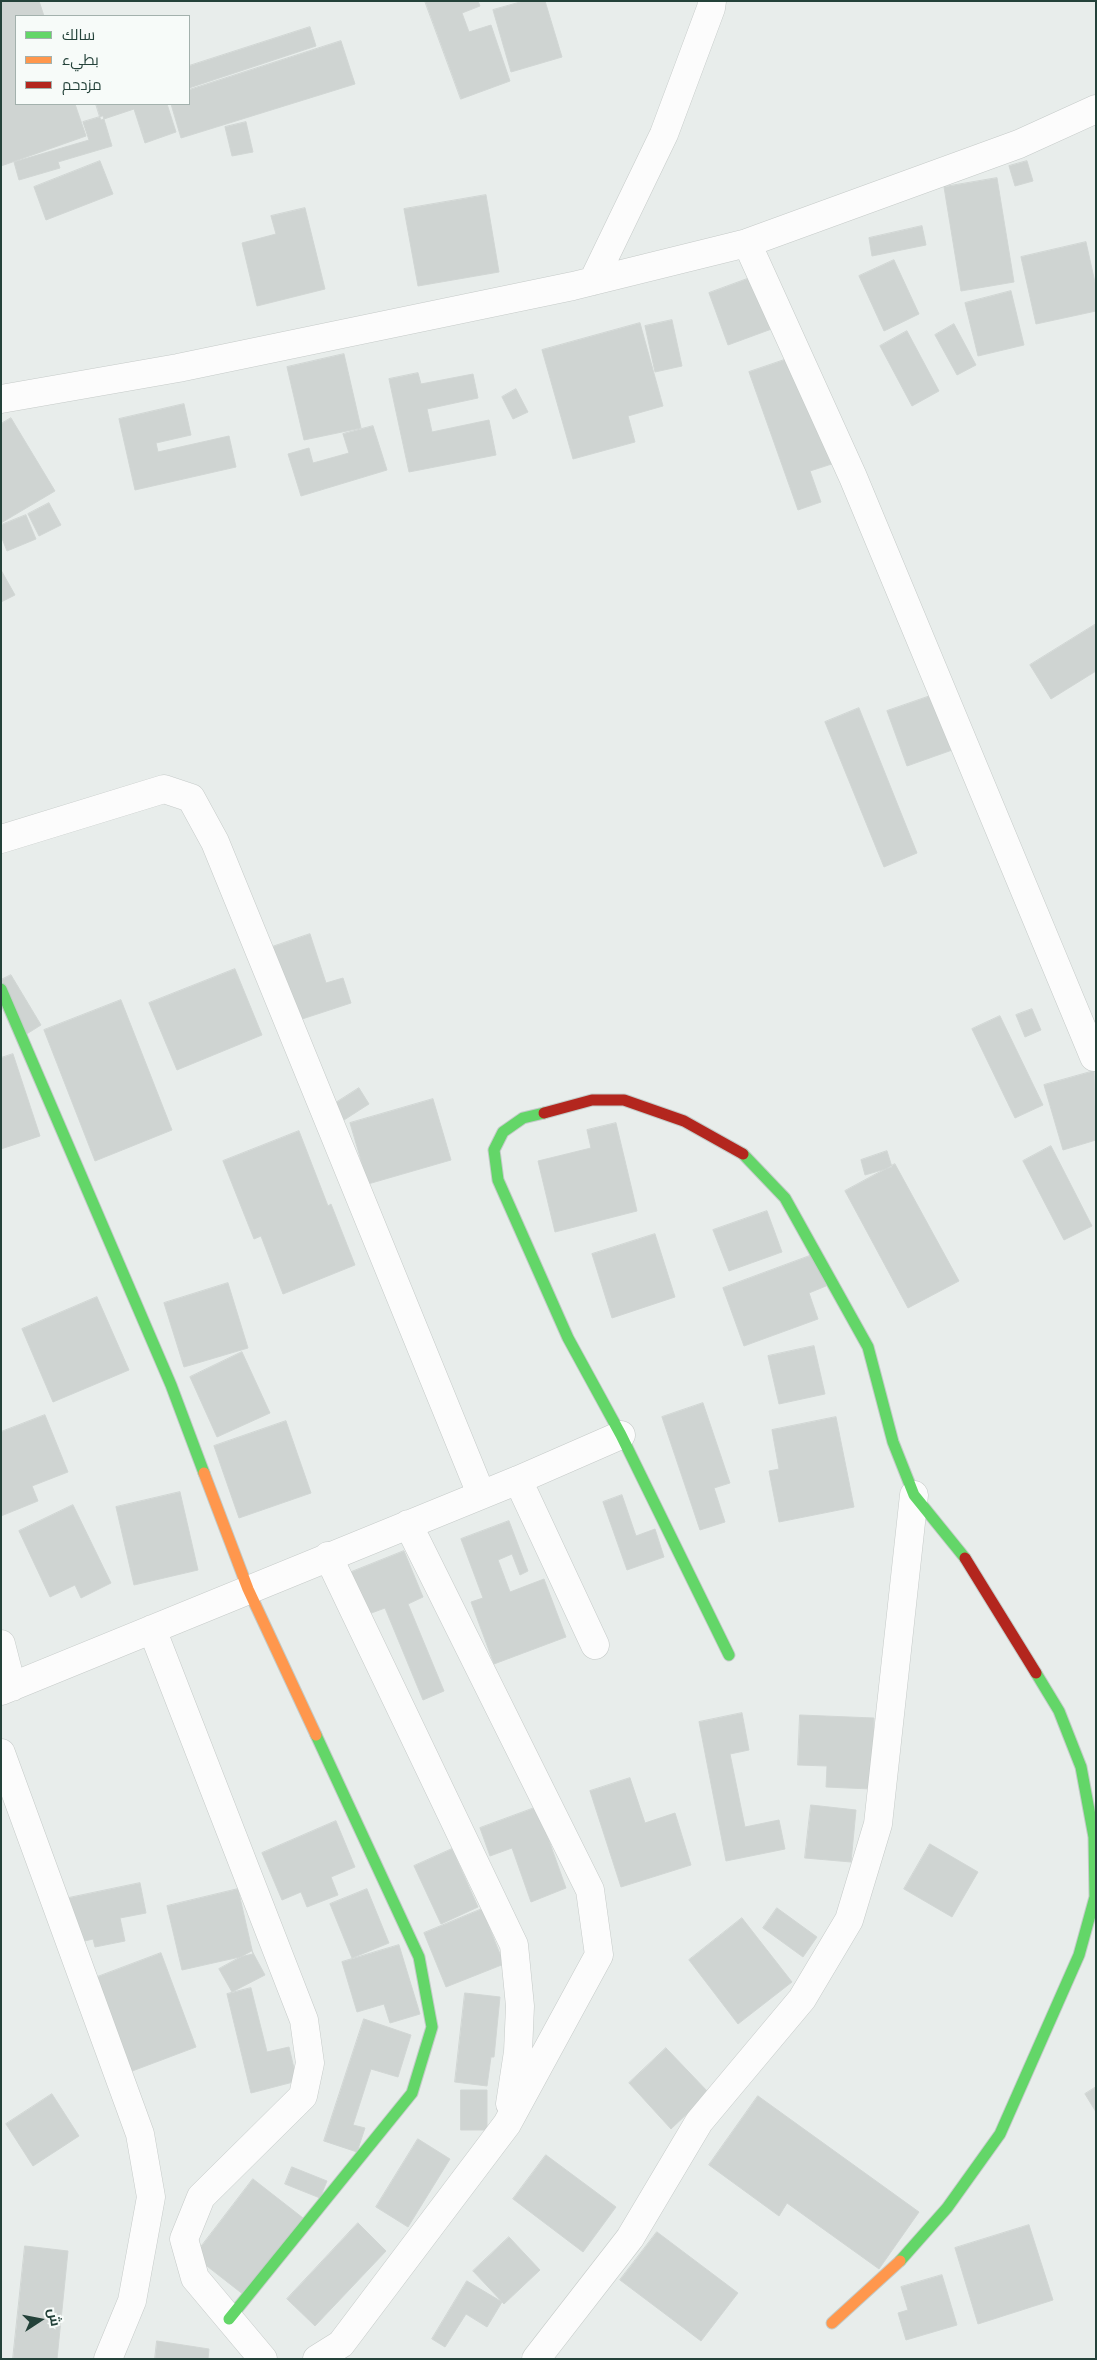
<!DOCTYPE html>
<meta charset="utf-8">
<style>
body{margin:0}
#map{position:relative;width:1097px;height:2360px;overflow:hidden;background:#e8edeb;font-family:Lato,Cairo,sans-serif}
canvas{display:block}
.frame{position:absolute;inset:0;border:2px solid #24423a;pointer-events:none}
.legend{position:absolute;left:15px;top:15px;width:175px;height:90px;box-sizing:border-box;background:#f7fbf9;border:1px solid #a3b1ad;margin:0;padding:6px 9px;list-style:none;font-size:15px;color:#24423a}
.legend li{display:flex;align-items:center;gap:10px;height:25px}
.legend b{width:25px;border:1px solid #a3b1ad}
.north{position:absolute;left:15px;top:2295px;width:50px;height:50px;-webkit-text-stroke:4px #f7fbf9;paint-order:stroke;rotate:79deg;font-size:14px;font-weight:700;line-height:20px;text-align:center;color:#24423a}
.north::after{content:'';display:block;margin:auto;width:18px;height:22px;background:#24423a;clip-path:polygon(50% 0,100% 100%,50% 72%,0 100%)}
</style>
<div id="map">
<canvas width="1097" height="2360"></canvas>
<div class="frame"></div>
<ul class="legend">
<li><b style="height:6px;background:#63d668"></b>سالك</li>
<li><b style="height:6px;background:#ff974d"></b>بطيء</li>
<li><b style="height:6px;background:#b3261e"></b>مزدحم</li>
</ul>
<div class="north">ش</div>
</div>
<script>
const g = document.querySelector('canvas').getContext('2d');
g.lineJoin = 'round';
function fill(path, color) {
  g.fillStyle = color;
  g.fill(path, 'evenodd');
}
function trace(path, color, width, dash) {
  g.strokeStyle = color;
  g.lineWidth = width;
  g.lineCap = dash ? 'butt' : 'round';
  g.setLineDash(dash || []);
  g.stroke(path);
}
const building = new Path2D(`
 M1,1H39L44,16H16V104H75L86,136L1,166Z
 M425,1H478L480,6L462,13L469,32L491,25L510,81L461,99Z
 M524,1H545L562,57L511,72L493,10Z
 M310,27L316,46L189,88V66Z
 M341,41L355,84L181,138L171,104H189V90Z
 M96,104H167L176,132L145,143L134,109L101,120Z
 M103,116L112,146L58,162L60,168L19,180L14,162L89,140L83,122Z
 M246,122L253,152L232,156L225,127Z
 M100,161L113,194L46,220L34,187Z
 M1027,161L1033,181L1015,186L1009,166Z
 M997,178L1014,282L961,291L944,187Z
 M486,195L499,272L418,286L404,209Z
 M305,208L325,289L257,306L242,243L276,234L271,216Z
 M922,226L926,245L872,256L869,238Z
 M1086,242L1096,287V311L1036,324L1021,257Z
 M894,260L919,314L884,331L859,276Z
 M758,275L777,327L728,345L709,293Z
 M1011,291L1024,345L978,356L965,303Z
 M672,320L682,366L655,372L645,326Z
 M640,323L663,406L628,416L635,442L573,459L542,350Z
 M954,324L976,365L957,375L935,335Z
 M907,331L939,391L912,406L880,346Z
 M344,354L361,428L304,440L287,367Z
 M793,357L841,461L810,471L821,502L798,510L749,372Z
 M418,373L421,384L473,374L478,398L427,409L432,432L489,420L496,455L409,472L389,379Z
 M516,389L528,412L513,419L502,397Z
 M184,404L191,435L156,443L158,452L229,436L236,467L135,490L119,419Z
 M11,418L55,491L1,523V424Z
 M373,426L387,470L301,496L288,454L309,448L313,463L349,453L343,434Z
 M49,503L61,525L39,536L28,514Z
 M26,515L36,539L7,551L1,536V525Z
 M1,570L15,595L1,602Z
 M1096,624V671L1051,699L1030,665Z
 M936,694L955,749L907,766L887,711Z
 M859,708L917,853L884,867L825,722Z
 M310,934L326,983L343,978L351,1003L296,1021L272,947Z
 M235,969L262,1035L177,1070L149,1003Z
 M11,975L41,1025L25,1035L1,980Z
 M121,1000L172,1130L95,1161L44,1030Z
 M1032,1009L1041,1030L1025,1037L1016,1015Z
 M1000,1016L1043,1105L1015,1118L972,1029Z
 M13,1054L40,1136L1,1149V1058Z
 M1094,1071L1096,1140L1063,1150L1044,1085Z
 M359,1088L369,1104L344,1120L334,1104Z
 M433,1099L451,1160L368,1184L350,1123Z
 M616,1123L637,1211L555,1232L538,1161L591,1148L587,1130Z
 M299,1131L328,1206L331,1204L355,1265L283,1294L261,1236L254,1239L223,1161Z
 M1051,1146L1092,1226L1064,1240L1023,1161Z
 M887,1151L892,1167L865,1175L861,1160Z
 M895,1164L959,1281L908,1308L845,1191Z
 M767,1211L782,1252L729,1271L713,1230Z
 M655,1234L675,1297L612,1318L592,1254Z
 M815,1254L826,1286L809,1293L818,1319L744,1346L723,1288Z
 M228,1283L248,1348L184,1367L164,1303Z
 M97,1297L129,1370L53,1402L22,1329Z
 M814,1346L825,1394L779,1404L768,1356Z
 M242,1352L270,1413L217,1437L190,1377Z
 M703,1403L730,1483L714,1488L725,1522L700,1530L662,1417Z
 M45,1415L68,1472L32,1486L38,1501L1,1516V1432Z
 M836,1417L854,1507L779,1522L769,1471L779,1469L772,1430Z
 M286,1421L311,1493L239,1518L214,1446Z
 M180,1492L198,1570L134,1585L116,1507Z
 M622,1495L636,1536L655,1529L664,1557L627,1570L603,1502Z
 M73,1505L111,1583L81,1598L75,1585L50,1597L19,1531Z
 M509,1521L528,1571L520,1575L512,1554L498,1560L510,1592L544,1579L566,1637L494,1664L471,1602L483,1598L461,1539Z
 M404,1551L423,1597L408,1604L444,1691L423,1700L385,1608L366,1615L349,1573Z
 M742,1713L749,1750L730,1754L745,1827L779,1820L785,1849L726,1861L699,1722Z
 M800,1715L874,1718L871,1789L826,1787L827,1766L798,1765Z
 M630,1778L645,1823L675,1813L691,1865L621,1887L590,1791Z
 M811,1805L856,1810L851,1862L805,1858Z
 M537,1807L566,1888L531,1902L512,1848L490,1856L480,1828Z
 M336,1821L355,1867L331,1877L338,1895L307,1907L301,1892L282,1900L262,1853Z
 M930,1844L978,1872L952,1917L904,1889Z
 M452,1849L478,1907L441,1924L414,1866Z
 M140,1883L146,1913L120,1918L125,1941L95,1947L93,1939L68,1945L59,1900Z
 M238,1889L253,1954L182,1970L167,1906Z
 M367,1889L389,1943L352,1958L330,1904Z
 M777,1908L817,1937L803,1957L763,1928Z
 M482,1909L504,1964L446,1987L424,1933Z
 M742,1918L792,1982L738,2024L689,1960Z
 M399,1945L420,2014L390,2023L384,2004L357,2012L342,1962Z
 M252,1951L265,1975L232,1992L219,1969Z
 M161,1953L196,2047L127,2073L92,1979Z
 M251,1988L267,2052L289,2047L297,2081L251,2093L227,1994Z
 M465,1993L500,1997L494,2057H491L487,2086L455,2082Z
 M364,2019L411,2035L398,2077L371,2069L353,2125L365,2128L357,2152L324,2141Z
 M666,2048L709,2093L671,2129L629,2083Z
 M1096,2087V2112L1085,2094Z
 M461,2090H487V2130H461Z
 M52,2094L79,2136L33,2166L6,2124Z
 M758,2096L919,2212L879,2269L787,2203L779,2216L709,2165Z
 M418,2139L450,2159L408,2227L376,2207Z
 M546,2155L616,2207L583,2252L513,2199Z
 M292,2167L327,2181L320,2198L285,2184Z
 M253,2179L303,2218L244,2295L194,2256Z
 M358,2223L386,2251L315,2326L287,2299Z
 M1029,2225L1053,2300L978,2324L955,2248Z
 M657,2232L738,2293L701,2341L620,2280Z
 M509,2237L540,2270L504,2304L473,2271Z
 M25,2246L68,2251L57,2359H13Z
 M942,2275L957,2325L906,2340L898,2313L908,2310L901,2287Z
 M467,2281L502,2302L487,2327L466,2314L445,2347L432,2339Z
 M157,2341L209,2349L208,2359H155Z`);
fill(building, '#cfd4d2');
trace(building, '#d1d6d4', 1);
const street = new Path2D(`
 M747,243L853,477L1094,1057
 M593,281L664,134L711,8L712,1
 M1,399L178,368L573,286L747,243L1019,144L1096,109
 M1,839L164,789L191,798L215,842L481,1494
 M518,1480L595,1645
 M328,1556L514,1945L520,2006L518,2052L510,2104
 M152,1629L304,2020L310,2063L303,2096L201,2197L184,2239L195,2278L263,2359
 M1,1644L12,1687
 M1,1691L518,1480L621,1435
 M1,1753L140,2134L151,2197L132,2301L108,2359
 M317,2359L341,2344L507,2124L599,1955L590,1890L408,1524
 M536,2359L630,2238L699,2122L802,1999L849,1920L878,1824L914,1495`);
const fast = new Path2D(`
 M1,989L171,1385L204,1473
 M544,1113L523,1118L503,1132L494,1150L498,1180L568,1338L621,1435L729,1655
 M743,1154L785,1198L868,1347L893,1442L914,1495L965,1558
 M900,2261L947,2208L1000,2134L1079,1955L1095,1897L1094,1837L1081,1767L1059,1711L1036,1673
 M229,2319L412,2093L432,2027L419,1957L316,1735`);
const slow = new Path2D(`
 M204,1473L248,1589L316,1735
 M832,2323L900,2261`);
const jam = new Path2D(`
 M544,1113L592,1100H624L684,1121L743,1154
 M965,1558L1036,1673`);
trace(street, '#c5cac8', 29);
trace(fast, '#c3cbc8', 13);
trace(slow, '#c3cbc8', 13);
trace(jam, '#c3cbc8', 13);
trace(street, '#fcfcfc', 28);
trace(fast, '#63d668', 11);
trace(slow, '#ff974d', 11);
trace(jam, '#b3261e', 11);
</script>
